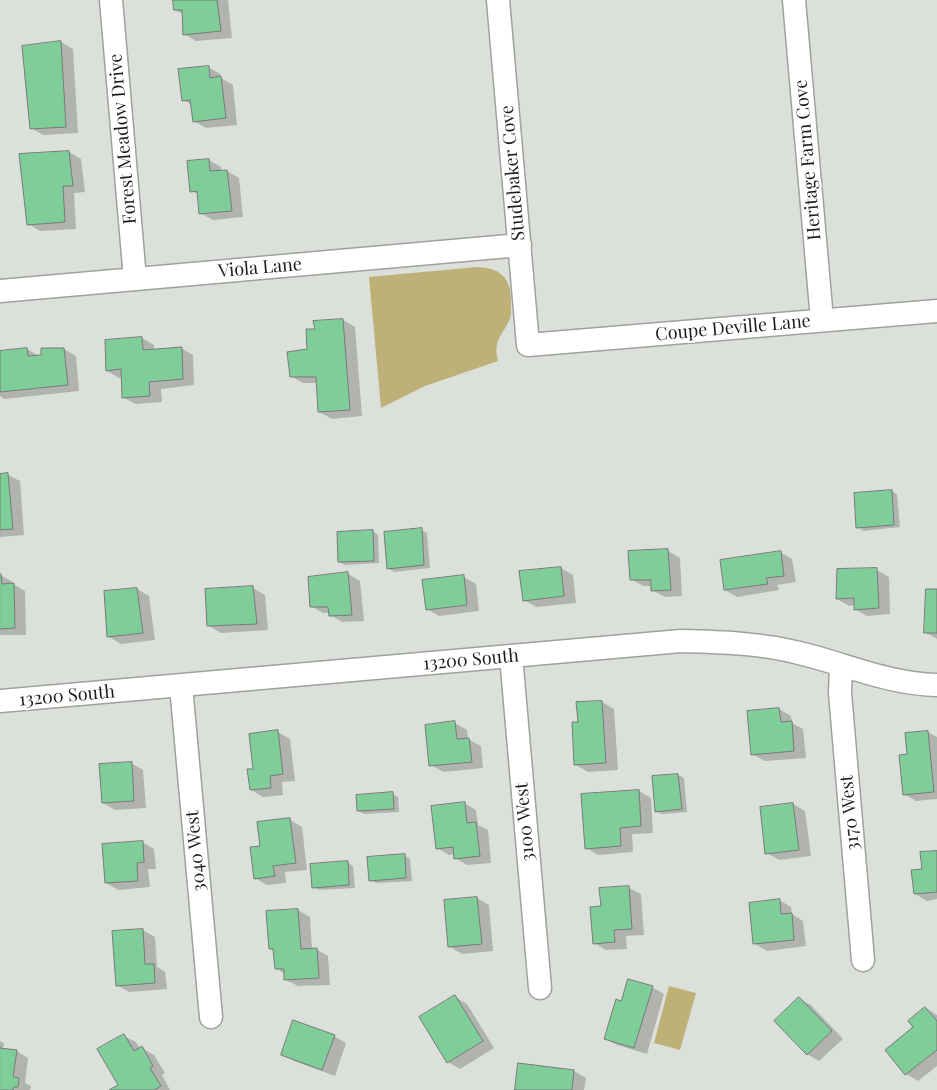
<!DOCTYPE html>
<style>
body{margin:0}
canvas{display:block;background:#dce0da}
</style>
<canvas width="937" height="1090"></canvas>
<script>
const g = document.querySelector('canvas').getContext('2d');
g.lineJoin = 'round';
function fill(path, color) {
  g.fillStyle = color;
  g.fill(path, 'evenodd');
}
function trace(path, color, width, dash) {
  g.strokeStyle = color;
  g.lineWidth = width;
  g.lineCap = dash ? 'butt' : 'round';
  g.setLineDash(dash || []);
  g.stroke(path);
}
function drawText(font, color, halo, rows, align = 'center') {
  g.font = font + ' "Playfair Display",serif';
  g.lineWidth = 4.5;
  g.setLineDash([]);
  g.textBaseline = 'middle';
  g.strokeStyle = halo;
  g.fillStyle = color;
  for (const [text, x, y, turn = 0] of rows) {
    g.save();
    g.translate(x, y);
    g.rotate((+turn || 0) * Math.PI / 180);
    g.textAlign = isNaN(turn) ? turn : align;
    if (halo) g.strokeText(text, 0, 0);
    g.fillText(text, 0, 0);
    g.restore();
  }
}
fill(new Path2D(`
 M477,267C500,268 511,277 511,301C511,307 512,315 509,321C501,337 493,341 498,361L425,386L381,408L369,277Z
 M669,986L696,993L680,1050L654,1043Z`), '#beb177');
fill(new Path2D(`
 M174,0H228L232,38L196,41L184,34L183,14L175,10Z
 M61,42L73,49L78,133L43,135L31,128Z
 M208,67L220,74L221,78L233,85L237,125L206,128L194,121L192,105L183,100Z
 M69,152L81,159L85,192L74,193L76,229L40,231L28,224Z
 M209,160L221,167V171H227L239,178L243,217L213,220L200,213L199,195L191,191Z
 M343,320L355,327L362,416L332,419L319,412L318,383H303L291,376L308,350L316,330Z
 M142,338L154,345V350L181,348L193,355L194,385L161,389L162,402L135,404L123,397L122,377L119,378L107,371Z
 M27,349L39,356L64,349L76,356L79,391L4,399L0,396V352Z
 M0,474L8,475L20,481L24,535L0,537Z
 M891,491L897,494L900,527L863,531L858,527Z
 M421,530L427,533L430,568L394,572L388,568Z
 M373,531L378,535L379,563L345,565L339,562Z
 M668,551L680,558L682,596L665,597L652,590V586H643L631,579Z
 M780,552L792,559L796,582L777,585L779,590L737,597L725,590Z
 M561,568L573,575L576,603L536,607L524,600Z
 M838,570H877L889,577L890,614L867,616L855,609V605L849,606L837,599Z
 M348,574L360,581L364,621L342,622L330,615V613H323L311,606Z
 M0,575L13,582V584L25,591L26,635H0Z
 M464,577L476,584L479,611L439,616L427,609Z
 M253,588L265,595L268,630L221,633L209,626Z
 M137,589L149,596L155,640L121,644L109,637L105,593Z
 M937,591V639L925,632Z
 M602,702L614,709L618,770L588,772L576,765L579,723Z
 M779,709L791,716L792,723L803,729L806,758L765,761L752,754Z
 M455,723L467,730L468,739L481,746L483,768L443,772L431,765Z
 M278,732L290,739L295,781L282,782L283,795L263,797L251,790L254,770Z
 M928,732L937,737V799L916,801L904,794L908,755Z
 M131,763L143,770L146,808L115,810L103,803Z
 M678,775L684,778L687,812L662,814L656,811Z
 M639,791L651,798L653,833L632,834L633,852L598,855L586,848Z
 M393,794L398,797L399,812L364,814L358,811Z
 M464,803L476,810L478,825L488,830L491,863L467,865L455,858V854L449,855L437,848Z
 M793,804L805,811L811,856L779,860L767,853L761,808Z
 M290,820L302,827L307,870L285,872L286,883L267,885L255,878L262,847Z
 M142,842L154,849L156,869H148L150,887L118,890L106,883Z
 M937,852V899L927,901L915,894Z
 M404,855L410,859L412,881L376,883L370,880Z
 M347,862L353,866L355,888L319,890L313,887Z
 M629,888L641,894L644,935L626,936L627,949L606,950L594,943L602,907Z
 M477,898L489,905L493,951L462,954L450,947L445,901Z
 M779,900L791,907L792,914L803,921L806,946L767,951L755,944Z
 M298,910L310,917L312,949H316L328,956L330,985L298,986L286,980L285,974L276,968L275,951L270,949Z
 M143,930L155,937L157,967L165,972L167,989L129,992L117,985Z
 M652,987L664,994L647,1054L617,1045L605,1038L622,1002Z
 M455,997L467,1004L494,1048L460,1069L448,1062Z
 M799,999L811,1005L843,1039L819,1061L807,1054Z
 M926,1008L937,1015V1066L918,1081L906,1074L915,1027Z
 M124,1036L136,1042L140,1049L142,1048L154,1055L165,1073L162,1075L170,1090H112L119,1086Z
 M334,1036L346,1043L335,1076L294,1061L282,1054Z
 M0,1041L4,1043L3,1049L16,1051L28,1058L25,1083L31,1086L30,1090H0Z
 M574,1071L586,1078L584,1090H516Z`), '#0003');
const building = new Path2D(`
 M173,0H217L221,31L183,35L182,10H174Z
 M61,41L66,127L30,129L22,46Z
 M209,66L210,78L221,76L226,118L193,122L190,100L182,101L178,69Z
 M69,151L73,186H63L65,222L27,225L19,154Z
 M209,159L210,171L227,170L232,211L199,214L197,191L190,192L187,161Z
 M343,319L350,410L318,412L316,377H290L287,352L307,349L306,329H315L313,321Z
 M142,337L143,350L182,347L183,379L149,382L150,396L122,398L121,369L106,371L105,340Z
 M27,348L28,356L41,355V348H64L68,385L0,392V351Z
 M8,473L13,529L0,530V474Z
 M892,490L894,525L856,528L854,493Z
 M422,528L424,565L387,569L384,532Z
 M373,530L374,561L338,562L337,532Z
 M668,549L671,590L651,591V580H630L628,551Z
 M781,551L784,576L766,578L768,584L724,590L720,560Z
 M561,567L564,596L523,601L519,571Z
 M877,568L879,608L854,610V598L836,599L837,569Z
 M348,572L352,615L329,616L328,607H310L308,577Z
 M0,574H1L2,584L14,583L15,628L0,629Z
 M464,575L467,605L426,610L422,580Z
 M253,586L257,624L207,626L205,589Z
 M137,588L143,633L107,637L104,591Z
 M926,589H937V633H924Z
 M602,701L606,763L574,765L572,722H578L576,702Z
 M779,708L781,722L792,721L794,751L751,755L747,711Z
 M455,721L457,739L469,738L472,762L429,766L425,725Z
 M278,730L283,774L270,776L271,788L250,790L247,769H253L249,734Z
 M928,731L934,792L903,795L899,755L907,754L905,733Z
 M132,762L134,801L102,803L99,764Z
 M678,774L682,809L655,812L652,776Z
 M639,790L641,826L620,828L621,846L585,849L581,794Z
 M393,792L394,809L357,811L356,795Z
 M465,802L467,823L476,822L480,856L454,859L453,847L436,849L431,806Z
 M793,803L799,850L765,854L760,807Z
 M290,818L296,863L273,866L275,876L254,879L250,847L260,846L257,822Z
 M143,841L144,862L137,863L138,881L105,883L102,844Z
 M937,851V892L914,894L911,870L922,869L920,852Z
 M405,854L406,878L369,881L367,857Z
 M348,861L349,885L312,888L310,864Z
 M629,886L632,929L614,930L615,942L593,944L590,907L601,906L599,888Z
 M477,897L482,944L448,947L444,900Z
 M780,899L781,914L792,913L794,940L753,944L749,903Z
 M298,909L301,949L317,948L319,978L284,980V969H275L273,949H269L266,911Z
 M143,929L145,964H154L155,983L116,986L112,931Z
 M628,979L653,986L634,1048L604,1039L616,999L621,1001Z
 M455,995L483,1041L447,1063L419,1017Z
 M799,997L832,1031L807,1055L774,1021Z
 M925,1007L937,1021V1050L905,1075L885,1050L913,1027L908,1021Z
 M293,1020L335,1035L322,1070L281,1055Z
 M124,1034L134,1051L142,1046L153,1066L150,1068L161,1086L154,1090H109L118,1085L97,1049Z
 M0,1048L17,1050L13,1077L19,1078L18,1087H14L13,1090H0Z
 M518,1063L574,1070L572,1090H515Z`);
fill(building, '#7fce99');
trace(building, '#767b77', 1);
const street = new Path2D(`
 M111,0L135,279
 M498,0L528,345L937,311
 M794,0L822,320
 M0,291L520,245
 M511,656L540,988
 M841,666L840,693L863,960
 M181,686L211,1017
 M0,701L681,641C721,642 760,643 799,653C846,664 888,684 937,685`);
trace(street, '#9ea19c', 25);
trace(street, '#fff', 22);
drawText('18px', '#1b1d1b', '#fff', [
 ["Forest Meadow Drive",123,139,-95],
 ["Heritage Farm Cove",808,160,-95],
 ["Studebaker Cove",513,173,-95],
 ["Viola Lane",260,268,-5],
 ["Coupe Deville Lane",733,328,-5],
 ["13200 South",471,660,-5],
 ["13200 South",67,696,-5],
 ["3170 West",850,813,-95],
 ["3100 West",525,822,-95],
 ["3040 West",196,851,-95]
]);
</script>
